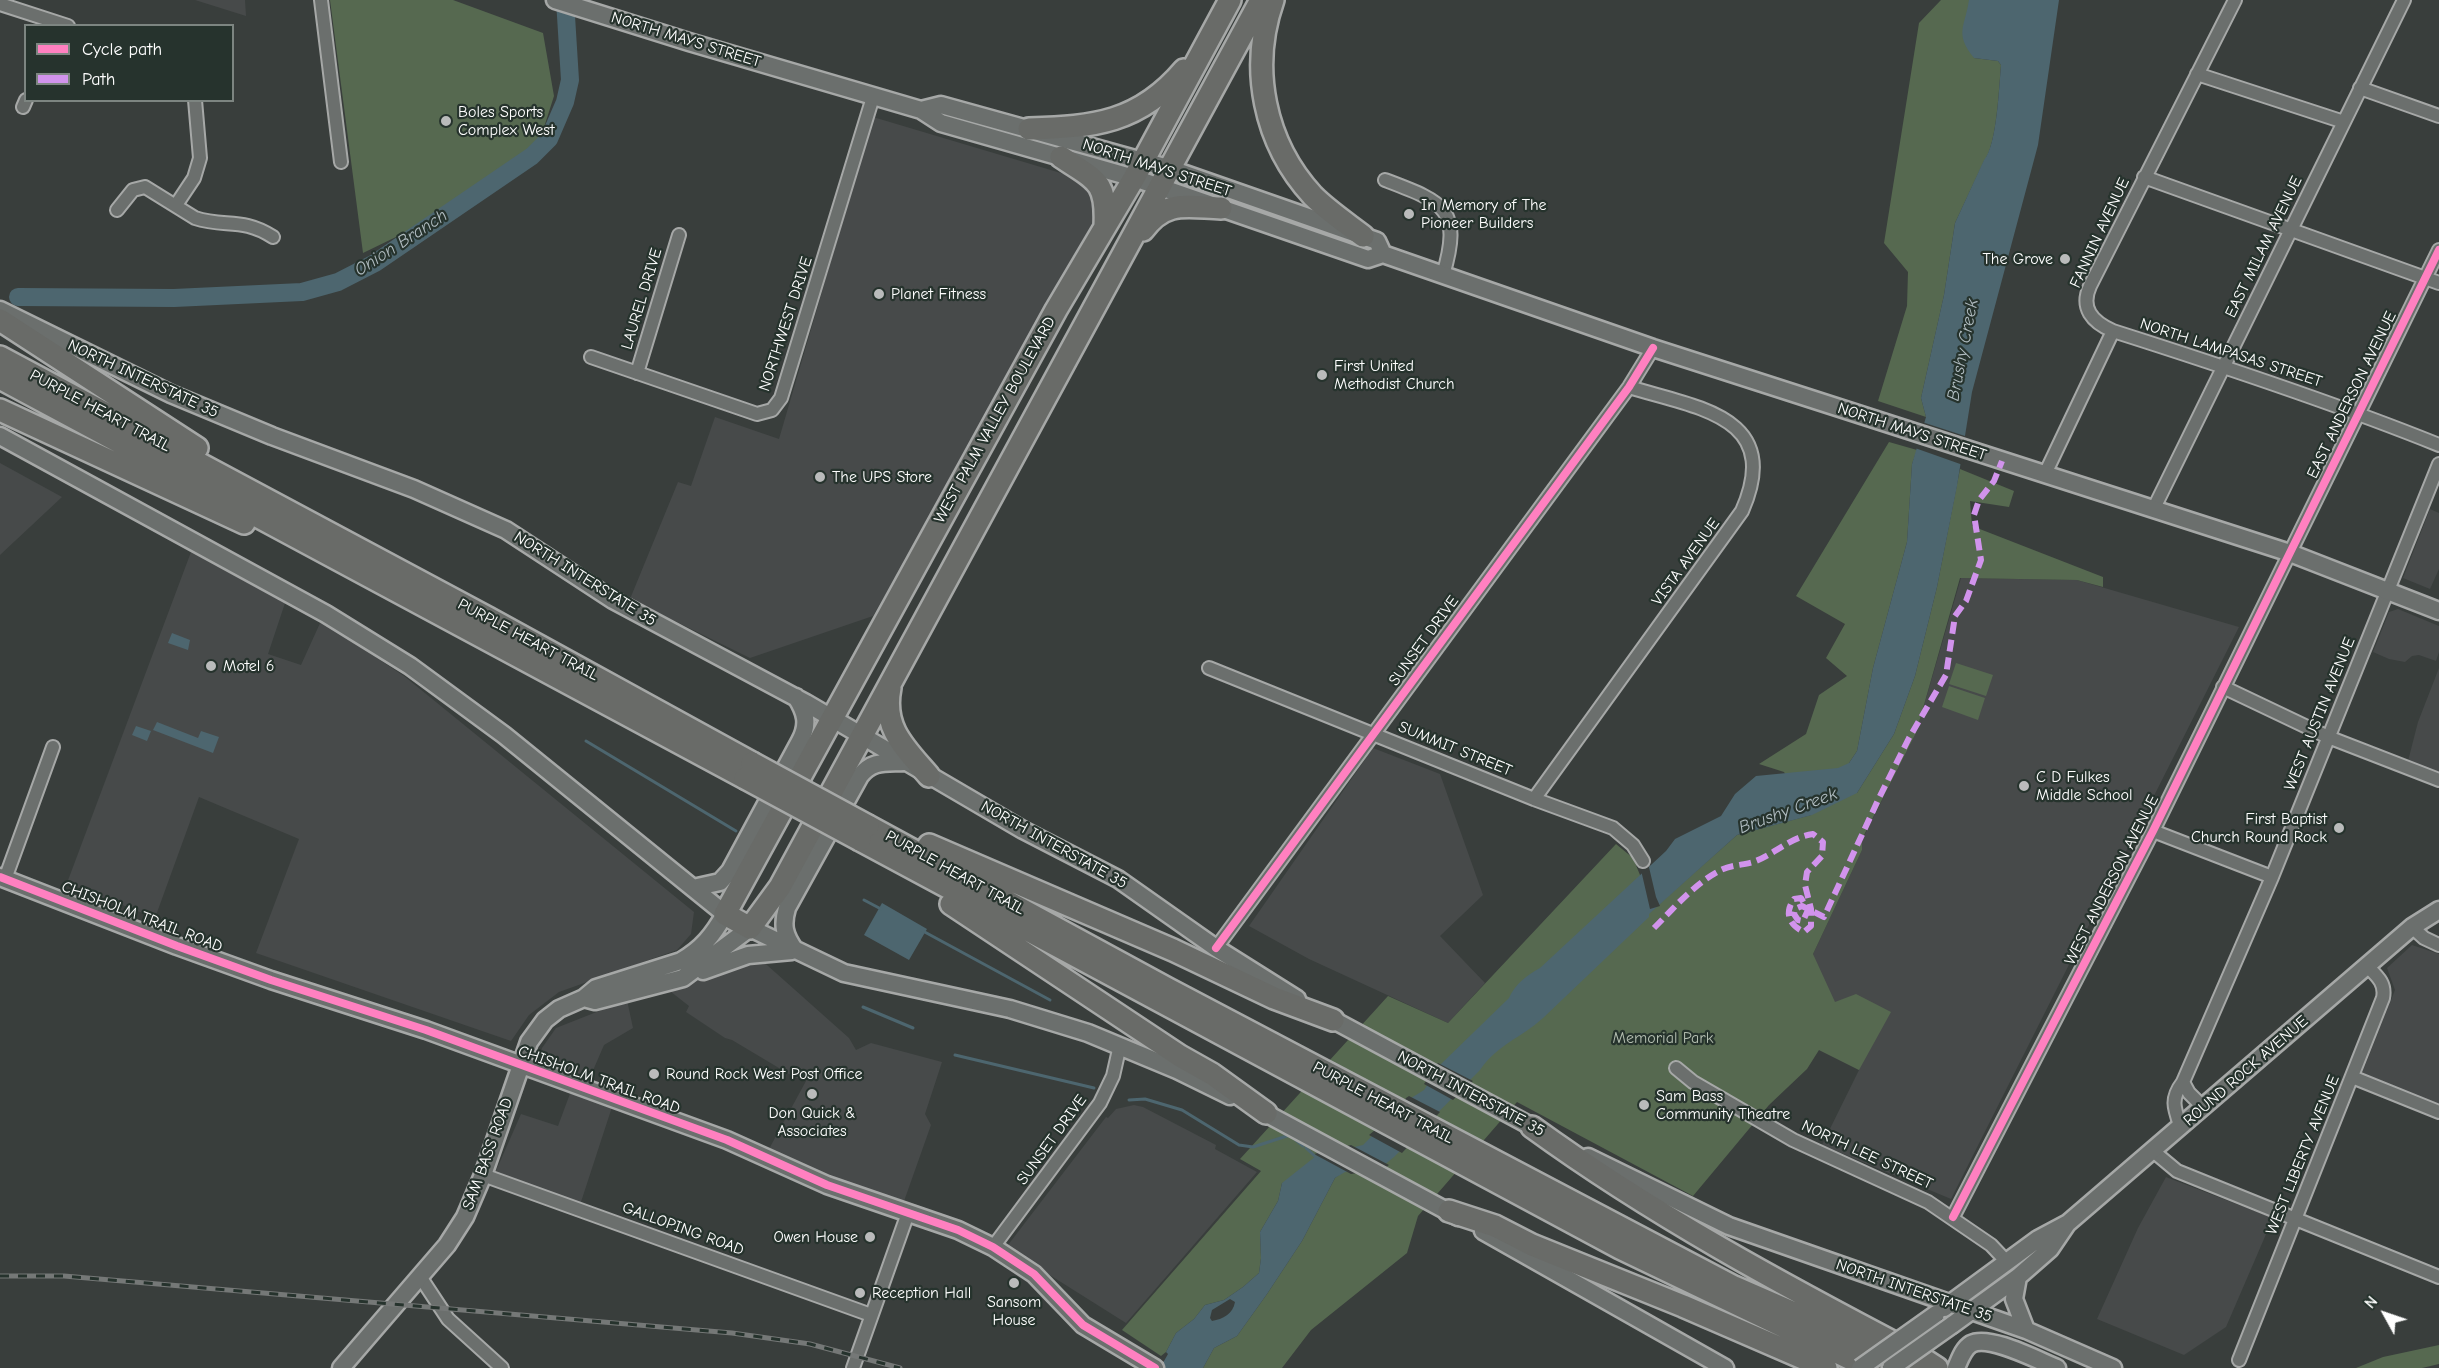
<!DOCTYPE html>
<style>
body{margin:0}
#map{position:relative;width:2439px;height:1368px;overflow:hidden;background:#393e3c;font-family:"Comic Neue",sans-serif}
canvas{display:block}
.legend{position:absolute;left:24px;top:24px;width:210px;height:78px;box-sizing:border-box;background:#26332d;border:2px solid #7d8581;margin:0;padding:8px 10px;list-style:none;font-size:18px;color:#fff}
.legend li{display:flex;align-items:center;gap:12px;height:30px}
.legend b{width:30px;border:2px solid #7d8581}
.north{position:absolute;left:2355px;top:1284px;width:60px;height:60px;-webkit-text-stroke:4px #26332d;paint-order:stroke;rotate:310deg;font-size:16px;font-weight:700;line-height:24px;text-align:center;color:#fff}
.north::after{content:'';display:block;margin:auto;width:21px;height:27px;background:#fff;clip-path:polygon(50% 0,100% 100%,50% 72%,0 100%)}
</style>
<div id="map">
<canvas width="2439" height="1368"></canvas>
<ul class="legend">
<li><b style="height:8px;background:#ff80c0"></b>Cycle path</li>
<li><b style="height:8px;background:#d193ec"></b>Path</li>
</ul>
<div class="north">N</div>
</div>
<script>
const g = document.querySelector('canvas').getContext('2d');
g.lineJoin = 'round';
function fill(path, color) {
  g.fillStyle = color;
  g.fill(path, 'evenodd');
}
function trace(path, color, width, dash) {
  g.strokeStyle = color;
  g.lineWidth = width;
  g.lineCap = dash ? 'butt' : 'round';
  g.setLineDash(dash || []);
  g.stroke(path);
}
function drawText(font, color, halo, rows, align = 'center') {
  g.font = font + ' "Comic Neue",sans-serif';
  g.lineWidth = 4.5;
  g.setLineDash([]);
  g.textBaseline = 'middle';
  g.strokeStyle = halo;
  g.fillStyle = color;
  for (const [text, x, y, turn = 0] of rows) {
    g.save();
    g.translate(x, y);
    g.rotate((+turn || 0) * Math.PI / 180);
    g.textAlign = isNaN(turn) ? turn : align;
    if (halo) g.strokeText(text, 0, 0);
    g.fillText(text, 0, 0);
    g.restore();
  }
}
fill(new Path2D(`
 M195,0H245L246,16Z
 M873,117L1081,179L1096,189L1095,220L944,493L873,616L750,658L630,599L678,482L691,486L715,417L779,439Z
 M0,463L62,497L0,555Z
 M2430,509L2439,513V569L2430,589L2403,578Z
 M191,552L285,603L268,654L301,665L321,621L404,676L694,912L691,934L677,950L559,992L529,1015L511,1041L256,953L299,839L199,797L155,918L67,883Z
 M1961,578L2077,580L2239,627L1951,1199L1822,1145L1859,1070L1819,1050L1813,954L1862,850V840L1916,733Z
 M2398,609L2439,626V652L2436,661L2419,655L2412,656L2405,662L2389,659L2373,652L2389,612Z
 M2439,668V773L2408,761L2418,722Z
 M1373,748L1440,774L1483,895L1440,936L1485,983L1448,1023L1309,959L1249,926Z
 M2412,945L2439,954V1105L2362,1073L2395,990L2387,968Z
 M758,957L849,1038L856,1050L871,1043L942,1062L925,1114L931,1125L903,1204L833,1181L769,1149L806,1081L794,1077L732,1040L725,1038L686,1012L689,1006L666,988L732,968Z
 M627,1000L633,1028L604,1045L588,1082L542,1064L539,1060L542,1048L556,1028Z
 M571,1091L612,1107L580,1205L495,1173L521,1114L558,1126Z
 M1134,1105L1143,1107L1216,1145L1215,1149L1257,1172L1126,1323L1018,1255L1008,1245L1106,1117L1108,1118L1116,1109Z
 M2166,1177L2273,1218L2226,1327L2184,1355L2097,1319L2138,1228Z`), '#474a4a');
fill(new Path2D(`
 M330,0H453L543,33L554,96L538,146L505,175L431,220L363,253Z
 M1941,0H1969L1974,58L1998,61L2001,65C1999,87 1997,145 1984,161L1955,223L1944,295L1921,398L1926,417L1878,401L1907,306L1908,272L1884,243L1919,23Z
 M1889,442L1917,450L1912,464L1907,542L1873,668L1857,751L1849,763L1857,793L1894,734L1915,676L1937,587L1960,469L2014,491L2009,507L1970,501L1972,526L2103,577V587L2077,580L1960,578L1916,733L1862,839V850L1813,954L1835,1002L1856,994L1891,1012L1859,1070L1819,1050L1807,1069L1769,1105L1693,1196L1517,1102L1418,1216L1407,1253L1311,1330L1282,1368H1203L1214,1348L1237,1336L1267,1294L1302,1241L1335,1178L1339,1175L1282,1183L1278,1201L1260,1232L1261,1258L1259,1273L1243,1287L1224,1300L1205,1305L1194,1319L1176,1333L1166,1352L1161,1356L1122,1330L1261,1171L1240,1159L1388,996L1448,1023L1616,844L1633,858L1640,875L1649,913L1737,835L1811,815L1784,772L1759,764L1806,734L1819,695L1847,676L1826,658L1845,624L1796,596Z
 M1956,663L1993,675L1986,696L1949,684Z
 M1949,686L1985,698L1978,720L1942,707Z
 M2439,1345V1364L2422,1368H2356L2383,1357Z`), '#566950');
fill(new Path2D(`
 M1969,0H2059L2038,145L1972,392L1957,486L1937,587L1915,676L1894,734L1857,793L1812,815L1737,835L1649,914V917L1543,1018C1521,1038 1498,1044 1480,1070L1394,1157L1383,1166L1345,1172L1335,1178L1302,1241L1267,1294L1237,1336L1214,1348L1203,1368H1160L1168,1354L1166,1352L1176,1333L1194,1319L1205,1305L1224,1300L1243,1287L1259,1273L1261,1258L1260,1232L1278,1201L1282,1183L1316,1156L1363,1145L1408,1100L1424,1090L1440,1065L1509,998C1515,984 1527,975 1540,968L1666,851L1675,839L1721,816L1735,794L1756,776L1838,768L1849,763L1857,751L1873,668L1907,542L1912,464L1926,417L1921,398L1944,295L1955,223L1984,160C1997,145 1999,87 2001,65L1998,61L1974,58C1954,33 1965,27 1969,0ZM1230,1299L1235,1302C1233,1314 1223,1319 1212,1321L1210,1318L1212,1310Z
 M172,633L190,640L188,650L168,643Z
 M157,722L198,738L201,731L219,737L213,753L153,730Z
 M136,726L151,731L147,741L132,735Z
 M882,903L927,929L909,960L864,935Z`), '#4d666f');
fill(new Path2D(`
 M1922,422L1968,437L1963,465L1915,448Z
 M1648,863L1656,897L1660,906L1650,909L1641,870Z
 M1438,1063L1473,1081L1453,1100L1424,1084Z
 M1409,1096L1440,1112L1402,1153L1369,1135L1398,1111L1406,1098Z
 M1351,1145L1389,1165L1384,1169L1351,1174L1314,1154Z`), '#393e3c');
trace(new Path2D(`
 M586,741L736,831
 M864,900L881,909
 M921,930L1050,1000
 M863,1007L913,1028
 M955,1055L1094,1088
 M1129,1100L1145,1099L1182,1110L1239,1145L1253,1147L1290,1135L1303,1146
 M1306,1148L1318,1159`), '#4d666f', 3);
trace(new Path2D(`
 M18,297L174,298L302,292L338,282L375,263L532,156L549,139L565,102L570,80L565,0`), '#4d666f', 18);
const street = new Path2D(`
 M321,0L341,162
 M2235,0L2090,286C2080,308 2092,322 2113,331C2223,366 2332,402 2439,445
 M0,4L68,26
 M2197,74L2344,122
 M2360,88L2439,116
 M23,107L26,100
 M2144,177L2439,283
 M1385,180C1443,202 1463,208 1443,275
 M176,205L194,178L200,158L195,100
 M117,210L133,190L145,187L195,218C225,228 242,217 273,237
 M591,357L757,414L772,410L781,398L873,97
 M637,373L679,235
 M2045,474L2113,331
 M2154,508L2404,0
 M1209,668L1534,799L1613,828L1633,845L1643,861
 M2223,687L2328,737L2439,780
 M1534,799L1742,511C1784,416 1697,408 1629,387
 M2153,831L2272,877
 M5,879L53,747
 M2412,927L2424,938L2439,945
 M1216,948L1629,387L1653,348
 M1676,1068L1693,1082L1793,1140L1928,1202L1991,1245L2007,1262
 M2352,1077L2439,1112
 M2183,1082L2189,1093L2204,1108
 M2181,1128C2174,1108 2170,1099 2183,1082L2272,877L2439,464
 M2153,1151L2177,1171L2439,1277
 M483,1175L871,1315
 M1953,1217L2153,831L2439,250
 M993,1247L1100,1103L1113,1076L1120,1045
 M419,1275L448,1319L502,1368
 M2239,1360L2383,998C2386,983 2377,976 2367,966
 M853,1368L908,1213`);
const secondary = new Path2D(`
 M555,0L689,42L921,110L941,123L1134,178L1368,259L1383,254L1653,348L2290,553L2439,611
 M921,110L941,105L1168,168L1377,241L1383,254
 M0,310L171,394L272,436L414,489L506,530L613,600L806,703L1023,830L1118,879L1216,948L1297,999
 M0,436L326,614L410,666L504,735L725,914C713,935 702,949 681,961L596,988L584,998L559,1009L545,1020L529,1042L483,1175L465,1217L447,1245L341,1368
 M0,877L177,946L271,980L426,1030L727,1140L827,1185L958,1230L993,1247L1034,1274L1083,1325L1155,1368
 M693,888L720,882L730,871L800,741C809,724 806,713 796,697
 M795,950C784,935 782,925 787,908L860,776C872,760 886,763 904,762
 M703,971L748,955L792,951
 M584,998L595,1001L683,978L750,928L844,973L1010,1009L1088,1033L1177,1070L1230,1096
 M1324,1015L1542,1132
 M1256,1108L1458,1217
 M1588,1157L1729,1226L2026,1330L2113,1368
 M1483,1231L1725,1368
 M2018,1277L2014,1299L2026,1330
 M1944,1308L2038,1239L2068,1223L2412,927L2439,910
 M1952,1325L2018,1277L2050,1249L2067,1224
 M1956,1368C1960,1359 1963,1349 1971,1344C1989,1334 2039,1361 2057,1368`);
const highway = new Path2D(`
 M1230,0L1134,178L1056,310L725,914L750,928L780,887L1261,0
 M1273,0C1249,68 1264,143 1313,196C1328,211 1346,223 1363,236
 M1029,129C1094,127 1139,123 1184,70
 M1061,157C1095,180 1107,180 1105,225
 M1143,230C1166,199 1187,207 1221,208
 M0,320L197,448
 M0,357L488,618L752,763
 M0,378L745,778
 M0,410L244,523
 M890,688C882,728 905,748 929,776
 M868,826L1168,989L1734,1287L1920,1368
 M860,840L1620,1248L1870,1368
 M929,845L1173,950L1274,998L1333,1020
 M951,904L1180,1056L1212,1074L1266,1113
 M1532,1127C1653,1215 1785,1286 1917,1355L1937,1368
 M1449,1211L1495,1226L1532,1245L1683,1306L1826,1368`);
trace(street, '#a6a8a7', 16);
trace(secondary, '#a6a8a7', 21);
trace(highway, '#a6a8a7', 26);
trace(street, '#6b6f6d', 12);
trace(secondary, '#6b6f6d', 16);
trace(highway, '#696b68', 21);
const rail = new Path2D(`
 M0,1276H64L732,1333L810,1344L900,1368`);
trace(rail, '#757877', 5);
trace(rail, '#26332d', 3, [9]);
const secondaryBridge = new Path2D(`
 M1860,1368L1936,1314
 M1891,1368L1952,1325`);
const highwayBridge = new Path2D(`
 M752,763L868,826
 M745,778L860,840`);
trace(secondaryBridge, '#a6a8a7', 21, []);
trace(highwayBridge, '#a6a8a7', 26, []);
trace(secondaryBridge, '#6b6f6d', 16);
trace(highwayBridge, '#696b68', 21);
trace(new Path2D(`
 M1654,928C1675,907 1695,883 1721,870C1731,865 1743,865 1753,862C1774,855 1788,838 1813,834L1823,842L1822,856L1807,872L1805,885L1811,909V926L1804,932C1789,925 1784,913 1794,899L1801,898L1808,910L1803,921L1798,920L1794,914L1795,909L1802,906L1824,917L1879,798L1909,738L1946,675L1955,616L1966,601L1981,560L1974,515L1979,500L1994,481L2002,461`), '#d193ec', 6, [12, 6]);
trace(new Path2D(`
 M0,877L177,946L271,980L426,1030L727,1140L827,1185L958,1230L993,1247L1034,1274L1083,1325L1155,1368
 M1216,948L1629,387L1653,348
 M1953,1217L2153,831L2439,250`), '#ff80c0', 8);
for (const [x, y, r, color] of [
 [446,121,6,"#babbbb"],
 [1409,214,6,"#babbbb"],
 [2065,259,6,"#babbbb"],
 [879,294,6,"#babbbb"],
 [1322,375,6,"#babbbb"],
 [820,477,6,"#babbbb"],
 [211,666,6,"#babbbb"],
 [2024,786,6,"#babbbb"],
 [2339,828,6,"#babbbb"],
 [654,1074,6,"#babbbb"],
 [812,1094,6,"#babbbb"],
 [1644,1105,6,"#babbbb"],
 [870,1237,6,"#babbbb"],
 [1014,1283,6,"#babbbb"],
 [860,1293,6,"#babbbb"]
]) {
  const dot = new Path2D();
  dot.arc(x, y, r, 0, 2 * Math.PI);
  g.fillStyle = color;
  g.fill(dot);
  trace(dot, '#26332d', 2);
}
drawText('16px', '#fff', '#26332d', [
 ["NORTH MAYS STREET",686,40,17],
 ["NORTH MAYS STREET",1157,168,18],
 ["FANNIN AVENUE",2100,233,-65],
 ["EAST MILAM AVENUE",2264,247,-64],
 ["LAUREL DRIVE",642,299,-73],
 ["NORTHWEST DRIVE",786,324,-72],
 ["NORTH LAMPASAS STREET",2231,353,18],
 ["NORTH INTERSTATE 35",143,379,25],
 ["EAST ANDERSON AVENUE",2352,395,-64],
 ["PURPLE HEART TRAIL",100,411,28],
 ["WEST PALM VALLEY BOULEVARD",995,420,-61],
 ["NORTH MAYS STREET",1912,432,18],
 ["VISTA AVENUE",1686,562,-54],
 ["NORTH INTERSTATE 35",585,579,32],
 ["PURPLE HEART TRAIL",528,640,28],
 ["SUNSET DRIVE",1424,641,-54],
 ["WEST AUSTIN AVENUE",2320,714,-68],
 ["SUMMIT STREET",1455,749,22],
 ["NORTH INTERSTATE 35",1054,845,29],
 ["PURPLE HEART TRAIL",955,873,29],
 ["WEST ANDERSON AVENUE",2112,880,-63],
 ["CHISHOLM TRAIL ROAD",142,917,21],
 ["ROUND ROCK AVENUE",2246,1071,-41],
 ["CHISHOLM TRAIL ROAD",599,1080,20],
 ["NORTH INTERSTATE 35",1471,1094,28],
 ["PURPLE HEART TRAIL",1383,1103,28],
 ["SUNSET DRIVE",1052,1140,-54],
 ["SAM BASS ROAD",488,1154,-70],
 ["NORTH LEE STREET",1867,1155,25],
 ["WEST LIBERTY AVENUE",2303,1155,-68],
 ["GALLOPING ROAD",683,1229,20],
 ["NORTH INTERSTATE 35",1914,1291,19]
]);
drawText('16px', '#fff', '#26332d', [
 ["Boles Sports",458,112],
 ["Complex West",458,130],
 ["In Memory of The",1421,205],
 ["Pioneer Builders",1421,223],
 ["The Grove",2053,259,"right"],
 ["Planet Fitness",891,294],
 ["First United",1334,366],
 ["Methodist Church",1334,384],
 ["The UPS Store",832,477],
 ["Motel 6",223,666],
 ["C D Fulkes",2036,777],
 ["Middle School",2036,795],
 ["First Baptist",2327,819,"right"],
 ["Church Round Rock",2327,837,"right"],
 ["Round Rock West Post Office",666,1074],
 ["Sam Bass",1656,1096],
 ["Community Theatre",1656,1114],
 ["Don Quick &",812,1113,"center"],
 ["Associates",812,1131,"center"],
 ["Owen House",858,1237,"right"],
 ["Reception Hall",872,1293],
 ["Sansom",1014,1302,"center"],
 ["House",1014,1320,"center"]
], 'left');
drawText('16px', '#b5bfb2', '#26332d', [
 ["Memorial Park",1663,1038]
]);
drawText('italic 18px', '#b0bcc0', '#26332d', [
 ["Onion Branch",401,243,-33],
 ["Brushy Creek",1963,350,-79],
 ["Brushy Creek",1788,811,-20]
]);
</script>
